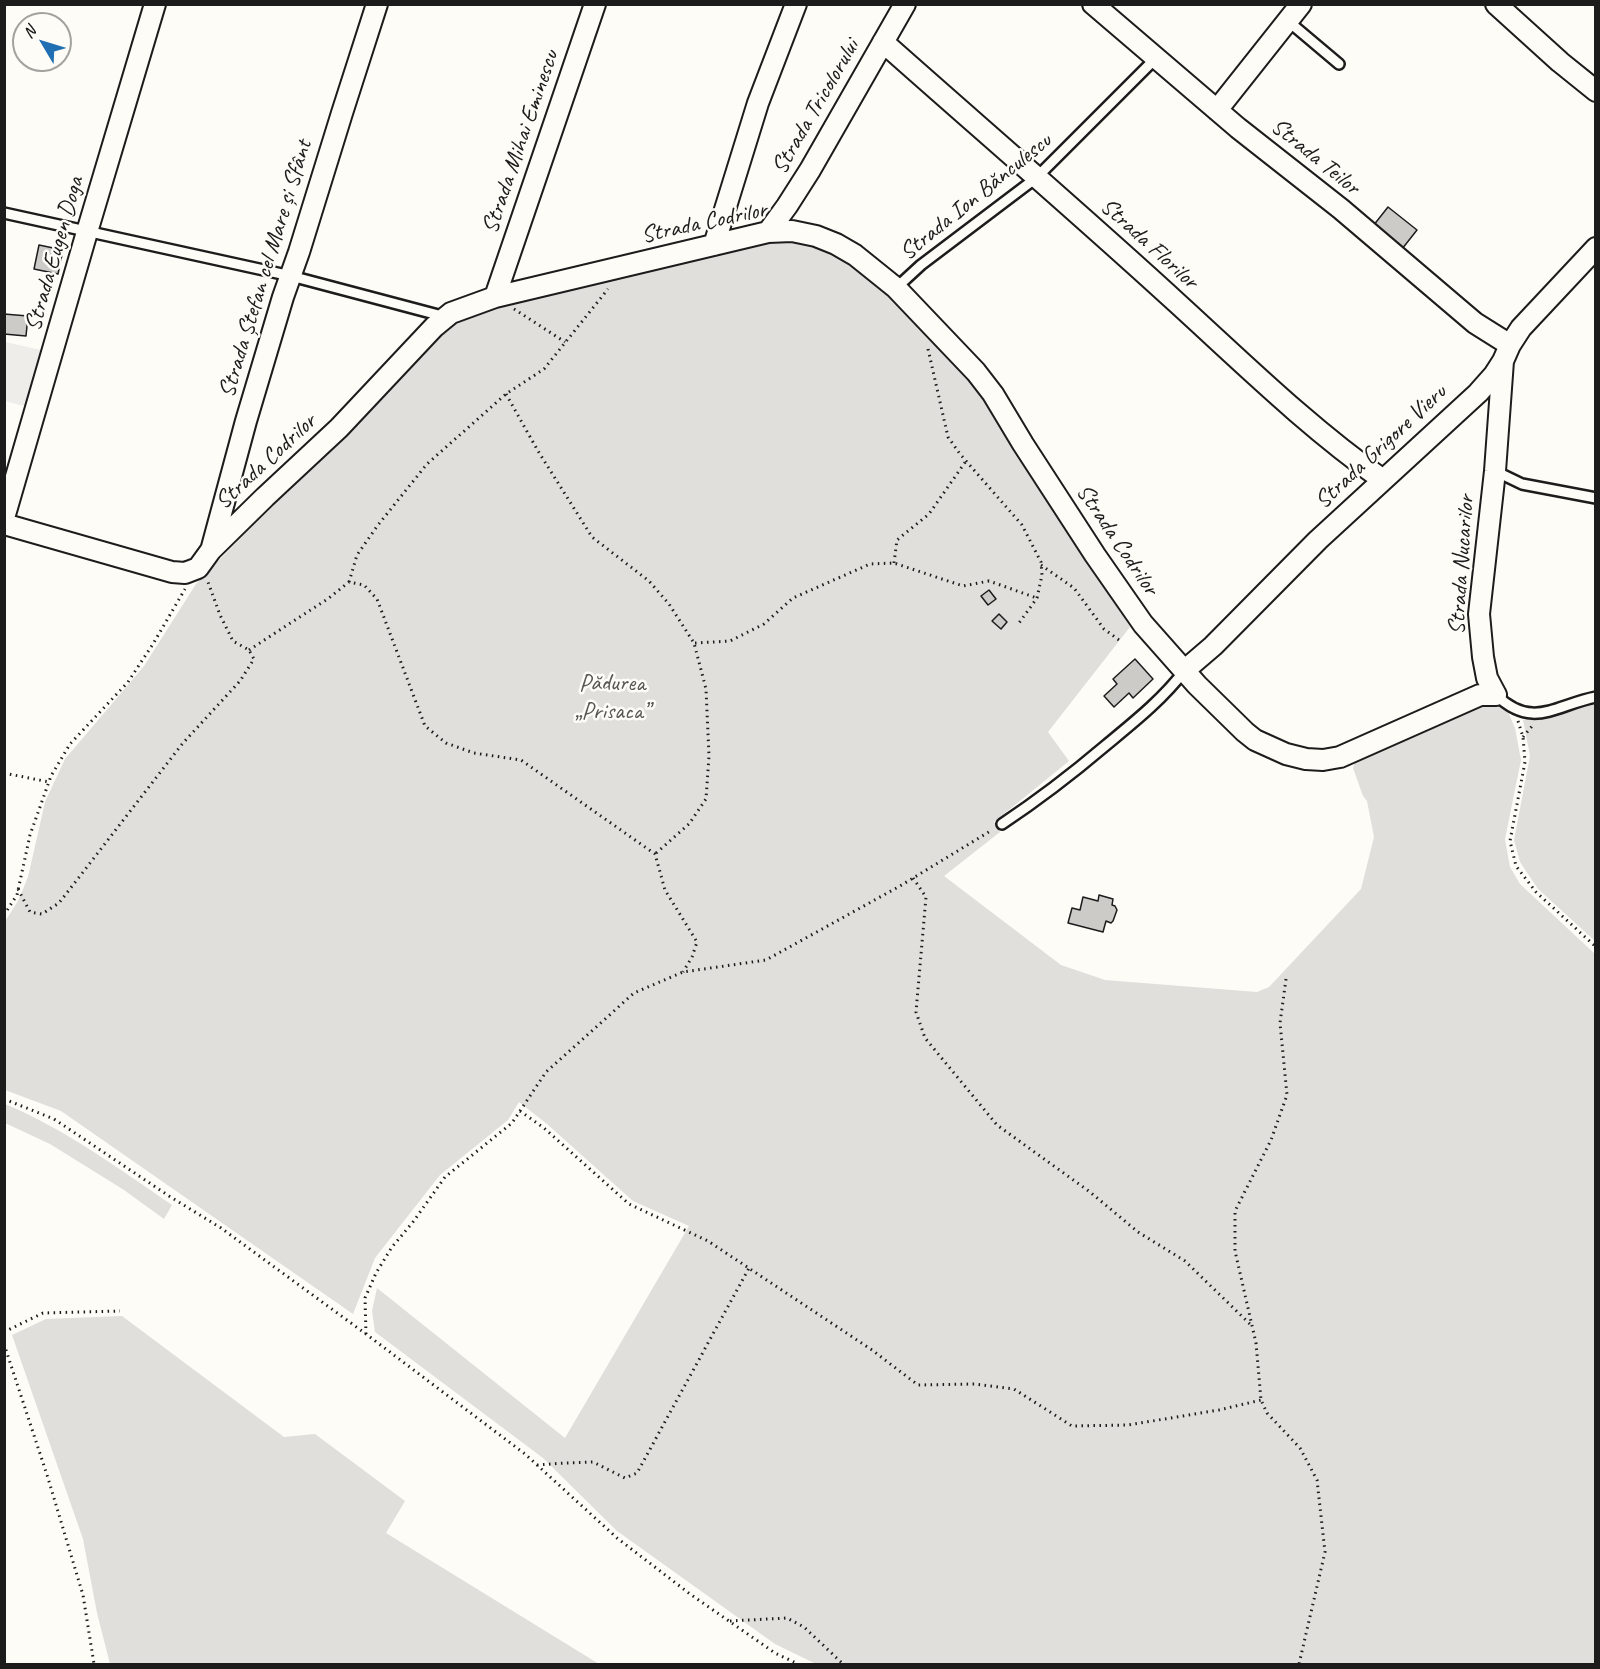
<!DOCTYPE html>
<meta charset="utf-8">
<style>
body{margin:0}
#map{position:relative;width:1600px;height:1669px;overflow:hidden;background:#fdfcf7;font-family:Caveat,sans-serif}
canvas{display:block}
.frame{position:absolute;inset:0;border:6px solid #1c1c1c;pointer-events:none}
.north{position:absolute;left:12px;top:12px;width:60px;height:60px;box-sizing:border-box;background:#fdfcf7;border:2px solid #a3a29f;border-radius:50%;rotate:308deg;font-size:16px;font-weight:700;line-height:24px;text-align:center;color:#1c1c1c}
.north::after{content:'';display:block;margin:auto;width:21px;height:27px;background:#1f6fb2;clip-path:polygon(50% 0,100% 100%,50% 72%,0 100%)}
</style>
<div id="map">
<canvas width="1600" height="1669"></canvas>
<div class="frame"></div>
<div class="north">N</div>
</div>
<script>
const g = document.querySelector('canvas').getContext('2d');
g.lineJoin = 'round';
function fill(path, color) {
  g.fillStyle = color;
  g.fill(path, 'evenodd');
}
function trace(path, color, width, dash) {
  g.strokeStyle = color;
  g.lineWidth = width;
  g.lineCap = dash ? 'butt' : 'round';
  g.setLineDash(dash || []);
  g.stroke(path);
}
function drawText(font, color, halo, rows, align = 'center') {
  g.font = font + ' Caveat,sans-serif';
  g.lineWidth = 5;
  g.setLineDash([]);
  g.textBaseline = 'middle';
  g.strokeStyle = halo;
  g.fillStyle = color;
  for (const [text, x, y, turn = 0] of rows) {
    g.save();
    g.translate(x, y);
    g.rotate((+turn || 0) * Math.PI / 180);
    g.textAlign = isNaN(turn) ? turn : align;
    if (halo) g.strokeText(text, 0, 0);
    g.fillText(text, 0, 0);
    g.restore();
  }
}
fill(new Path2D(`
 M5,342L41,350L28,407L5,401Z`), '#eeede9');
fill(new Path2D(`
 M776,241L808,244L848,259L890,291L968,372L1130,627L1048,732L1069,761L994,822L1000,832L944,876L1061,965L1105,980L1257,992L1269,987L1361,889L1374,837L1367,801L1363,796L1353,768L1357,754L1487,701L1508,712L1515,728L1521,760L1505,839L1510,867L1520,884L1595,954V1664H816L775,1644L617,1531L543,1458L375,1332L372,1311L377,1288L565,1438L689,1226L633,1201L547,1124L519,1102L508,1120L440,1175L375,1258L353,1314L61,1111L5,1090L4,923L18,901L28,877L45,802L65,759L144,666L196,584L453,319L479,311Z
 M1595,703V941L1538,889L1520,862L1514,840L1530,756L1523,720Z
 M5,1104C65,1129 118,1168 172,1205L164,1219L124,1190L50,1144L5,1123Z
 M122,1316L284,1437L315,1434L405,1501L386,1533L599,1664H110L97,1613L83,1539L12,1335L46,1319Z`), '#e0dfdb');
const building = new Path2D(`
 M1388,207L1417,230L1402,249L1373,226Z
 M39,245L63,250L58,274L34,269Z
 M4,314L28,316L26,336L4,334Z
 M989,590L996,599L988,605L981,596Z
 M999,614L1007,622L1001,629L992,621Z
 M1135,659L1153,679L1133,698L1129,693L1114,707L1104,696L1117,684L1113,679Z
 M1099,895L1113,899L1112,905L1115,906L1117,910L1113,921L1111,923L1106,921L1103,932L1068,923L1072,908L1080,910L1083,897L1098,901Z`);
fill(building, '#cccbc8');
trace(building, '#1c1c1c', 1.5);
const lane = new Path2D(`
 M1288,21L1339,64
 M4,213L291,276L446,317
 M896,288L921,265L1036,178L1156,58
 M1495,471L1522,484L1596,498
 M1496,695C1533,730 1555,705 1596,697
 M1002,824C1038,800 1072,774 1105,746C1134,722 1162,700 1185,670`);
const street = new Path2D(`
 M1093,4L1238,128L1341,209L1475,323L1510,345
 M1496,4L1560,62L1596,91
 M883,42C981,129 1080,214 1176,302C1244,364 1309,428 1383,480
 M1217,110L1301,4
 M768,232L787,206L810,170L905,4
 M714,245L758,103L796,4
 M495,297L595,4
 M4,518L87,232L155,4
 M4,524L172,572L185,573L198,568L211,550L265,497L339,428L434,327L451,313L495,297L768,232L792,231L816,236L836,244L855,255L896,288L976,372L993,394L1023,444L1095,555L1143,624L1197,685L1245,732L1255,740L1286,754L1306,759L1323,760L1340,757L1480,695H1496
 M212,547L246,421L283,297L299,252L342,113L377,4
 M1185,670L1213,646L1318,540L1478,393L1494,375L1503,361L1510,345L1521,328L1596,248
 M1496,695L1487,678L1483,657L1479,614L1495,471L1503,361`);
trace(lane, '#1c1c1c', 14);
trace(street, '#1c1c1c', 24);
trace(new Path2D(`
 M514,309L565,342
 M928,349L948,437L960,454L1022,525L1041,562L1042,575L1037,598L1019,623
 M506,394L538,451L592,537L649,581L669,604L694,643L706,689L709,756L706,799L689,824L655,854
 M894,563L897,540L929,514L966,461
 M1041,565L1074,588L1104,629L1119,640
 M349,582L357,555L378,525L427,464L506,394L544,369L608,289
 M695,643L730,641L764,624L793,598L870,564L894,563L963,586L989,581L1037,598
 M249,650L329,598L349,582L364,585L377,599L425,726L446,743L474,753L521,760L655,854L665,890L697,942L692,957L683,972
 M1518,721L1523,737L1525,762L1510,841L1516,866L1536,892L1596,947
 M1523,737L1533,725
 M4,773L49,782
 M913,878L926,897L916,1012L925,1038L997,1125L1090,1192L1138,1232L1185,1261L1252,1326
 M18,889L30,912L42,914L59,903L183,743L240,681L254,659L249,650L233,641L220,615L208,582
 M4,915L17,895L30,835L51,776L70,744L128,682L153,644L185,589
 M1286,979L1280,1023L1287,1095L1271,1140L1235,1211V1251L1256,1343L1261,1400L1267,1413L1300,1448L1317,1480L1325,1552L1299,1664
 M4,1099L54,1119L169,1196L221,1228L366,1334L525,1454L617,1538L690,1594L775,1653L798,1664
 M520,1111L544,1128L629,1204L708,1241L872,1350L918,1385L975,1384L1014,1389L1072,1426L1128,1425L1219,1410L1261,1400
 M4,1332L43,1313L120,1311
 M366,1334L365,1298L376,1273L392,1247L413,1222L445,1177L512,1123L546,1072L634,993L683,972L766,960L900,886L992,830
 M4,1344L48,1478L83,1595L94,1664
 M537,1465L565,1463L593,1462L625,1478L637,1473L749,1268
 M730,1621L787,1618L804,1627L843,1664`), '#1c1c1c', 3, [1.5, 4.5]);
trace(lane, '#fdfcf7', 9);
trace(street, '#fdfcf7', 20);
drawText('24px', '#1c1c1c', '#fdfcf7', [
 ["Strada Tricolorului",816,107,-60],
 ["Strada Mihai Eminescu",521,142,-71],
 ["Strada Teilor",1315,157,39],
 ["Strada Ion Bănculescu",976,197,-39],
 ["Strada Codrilor",704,223,-12],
 ["Strada Florilor",1149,244,42],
 ["Strada Eugen Doga",55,254,-74],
 ["Strada Ștefan cel Mare și Sfânt",266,269,-73],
 ["Strada Grigore Vieru",1381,447,-43],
 ["Strada Codrilor",266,462,-43],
 ["Strada Codrilor",1117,540,56],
 ["Strada Nucarilor",1462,565,-86]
]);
drawText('24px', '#575655', '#fdfcf7', [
 ["Pădurea",612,684],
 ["„Prisaca”",612,712]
]);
</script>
